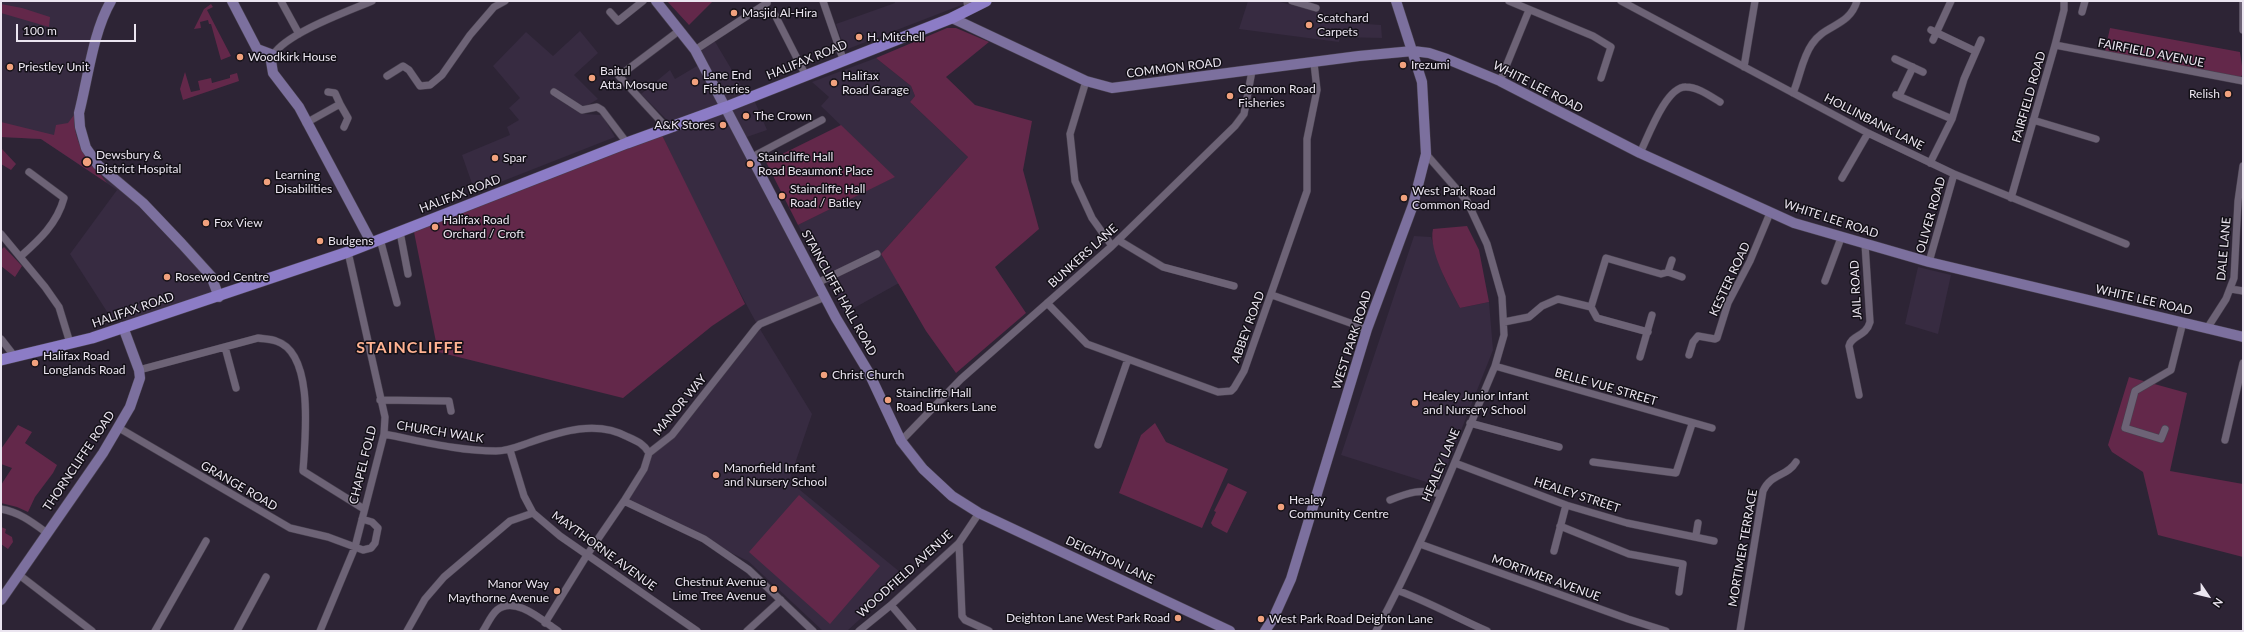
<!DOCTYPE html>
<style>
body{margin:0}
#map{position:relative;width:2244px;height:632px;overflow:hidden;background:#2d2435;font-family:Lato,sans-serif}
canvas{display:block}
.frame{position:absolute;inset:0;border:2px solid #ebe5f0;pointer-events:none}
.north{position:absolute;left:2188px;top:576px;width:40px;height:40px;-webkit-text-stroke:3px #131017;paint-order:stroke;rotate:125deg;font-size:11px;font-weight:700;line-height:16px;text-align:center;color:#ebe5f0}
.north::after{content:'';display:block;margin:auto;width:14px;height:18px;background:#ebe5f0;clip-path:polygon(50% 0,100% 100%,50% 72%,0 100%)}
.scale{position:absolute;left:16px;top:24px;width:120px;height:18px;box-sizing:border-box;border:2px solid #ebe5f0;border-top:0;padding-left:5px;font-size:12px;line-height:14px;white-space:nowrap;color:#ebe5f0;-webkit-text-stroke:3px #131017;paint-order:stroke}
</style>
<div id="map">
<canvas width="2244" height="632"></canvas>
<div class="frame"></div>
<div class="north">N</div>
<div class="scale">100 m</div>
</div>
<script>
const g = document.querySelector('canvas').getContext('2d');
g.lineJoin = 'round';
function fill(path, color) {
  g.fillStyle = color;
  g.fill(path, 'evenodd');
}
function trace(path, color, width, dash) {
  g.strokeStyle = color;
  g.lineWidth = width;
  g.lineCap = dash ? 'butt' : 'round';
  g.setLineDash(dash || []);
  g.stroke(path);
}
function drawText(font, color, halo, rows, align = 'center') {
  g.font = font + ' Lato,sans-serif';
  g.lineWidth = 3;
  g.setLineDash([]);
  g.textBaseline = 'middle';
  g.strokeStyle = halo;
  g.fillStyle = color;
  for (const [text, x, y, turn = 0] of rows) {
    g.save();
    g.translate(x, y);
    g.rotate((+turn || 0) * Math.PI / 180);
    g.textAlign = isNaN(turn) ? turn : align;
    if (halo) g.strokeText(text, 0, 0);
    g.fillText(text, 0, 0);
    g.restore();
  }
}
fill(new Path2D(`
 M1,1H111L79,113L86,148L211,276L219,297L158,317L113,321L70,254L117,190L41,139L1,137Z
 M894,1H965L964,4L845,50L836,24L895,3Z
 M1248,1H1276L1366,24L1381,25L1382,38L1340,37L1339,42L1239,29Z
 M580,31L598,53L574,75L598,99L578,111L584,114L602,115L615,137L475,192L462,155L510,135L507,127L519,120L509,108L520,98L493,66L526,32L553,56Z
 M714,40L748,97L755,102L767,130L741,139L825,297L758,326L812,414L789,481L906,577L847,631H823L748,561L624,501L649,453L664,443L758,326L717,250L660,131L674,127L641,94L670,70L675,79L697,66L698,51Z
 M876,58L911,86L915,96L910,102L968,157L881,254L899,283L845,313L798,225L894,177L821,106L829,97L812,82Z
 M1414,236L1431,237L1444,277L1460,308L1489,302L1493,350L1439,486L1341,455Z
 M1918,267L1951,275L1938,334L1905,324Z`), '#372b41');
fill(new Path2D(`
 M667,1H713L689,25Z
 M1,4L22,8L50,17L49,27L1,13Z
 M211,4L213,7L207,10L231,56L221,60L211,24H209L208,20L200,22L201,28L194,29L204,9Z
 M947,28H956L989,42L946,77L975,105L1032,121L1023,170L1039,229L995,267L1026,313L956,373L926,331L881,254L968,157L910,102L915,96L911,86L876,58Z
 M2110,28L2240,52L2243,73L2241,77L2236,78L2105,51Z
 M185,72L191,92L200,90L198,81L211,78L212,83L230,78V75L237,73L239,81L183,100L180,89Z
 M74,115C74,148 89,159 107,183L41,139L1,137V122L54,135L56,125L68,123Z
 M841,125L895,177L798,225L766,162Z
 M660,131L745,304L712,326L623,398L438,352L413,227Z
 M2,149L16,164L11,170L1,164Z
 M1467,226L1479,250L1489,302L1460,308C1450,288 1428,251 1433,229Z
 M4,247L22,266L15,277L1,266V250Z
 M2129,377L2187,393L2170,471L2243,484V557L2158,535L2143,472L2112,452L2108,445Z
 M1155,423L1166,442L1228,469L1202,528L1119,493L1141,435Z
 M18,425L32,432L25,443L57,465L53,473L35,497L28,512L17,507L1,503V485L12,468L1,464V449Z
 M1228,483L1247,492L1227,533L1213,526L1211,523L1216,512L1214,511Z
 M799,495L880,566L830,624L749,552Z
 M1,527L6,529L5,533L12,537L13,542L8,549L1,544Z`), '#63284a');
const street = new Path2D(`
 M281,1L299,34
 M823,1L843,59
 M967,1L968,10
 M1292,1L1316,8
 M1509,1L1593,36L1611,47L1601,78
 M1621,1L1868,133L1954,174L2126,244
 M2243,1V30
 M610,12L618,21L643,1
 M2082,12L2085,1
 M775,15L805,74
 M1931,30L1975,51
 M1933,40L1951,1
 M2055,45L2243,81
 M695,50L767,3
 M273,55C287,33 346,12 372,1
 M1895,59L1923,72
 M1744,67L1755,1
 M387,76L403,66L409,70L420,86L430,85L442,75L470,35L494,7L505,1
 M1086,81L1070,134L1075,181L1092,218L1112,246
 M1500,81L1529,10
 M554,92L582,110L597,107L602,110L627,143
 M1793,93C1800,77 1802,58 1812,44C1825,24 1849,27 1857,1
 M1896,95L1952,119
 M1899,96L1913,67
 M340,104L348,118L344,127
 M2033,120L2096,139
 M306,123L340,104L335,93L328,92
 M667,128L619,76L680,30
 M1640,153C1648,137 1666,86 1686,87C1698,87 1710,96 1720,102
 M752,157L822,120
 M1930,163L1952,119L1964,79L1981,40
 M1842,178L1868,133
 M2011,198L2055,45L2064,10V1
 M400,232L408,274
 M1,234L45,287L59,307L70,343
 M380,239L397,303
 M1118,240L1163,267L1234,286
 M20,257C39,240 57,224 64,198L29,172
 M1929,262L1954,174
 M1668,272L1672,260
 M1825,281L1841,238
 M817,283L877,254
 M2231,289L2243,291
 M1272,295L1367,329
 M1047,303L1087,344L1218,392L1231,391L1234,388L1244,371L1307,191V139L1317,90L1314,63
 M1591,307L1606,258L1661,274L1668,272L1682,277
 M1504,322L1529,317L1542,306L1558,299L1591,307L1597,318L1648,332
 M2208,327L2226,299L2234,278L2238,201L2243,166
 M1,339L15,357
 M225,347L236,388
 M1689,355L1693,342L1698,336L1715,339L1717,338L1728,303L1750,261L1770,213
 M1640,357L1652,315
 M1495,366L1712,428
 M139,370L258,338C263,339 271,339 276,341C315,353 305,439 303,471L364,509
 M1859,395L1849,346C1851,335 1866,337 1870,322L1865,244
 M380,400L449,401L451,411
 M1470,423L1559,447
 M119,428L290,528L328,537L363,550L371,548L375,543L378,528L372,522L362,519
 M2165,429L2161,439L2125,428L2135,391L2171,370L2183,322
 M384,434C421,441 458,451 496,451C509,451 519,446 531,442C562,431 597,420 628,437C637,441 644,444 649,453
 M2225,440L2243,363
 M901,441L961,379L1112,246L1235,126L1244,114L1252,71
 M1098,445L1128,359
 M510,450L524,496L533,513L560,536L697,631
 M1593,462L1676,473L1692,424
 M1455,463L1566,505L1627,523L1714,541
 M1390,500C1410,492 1419,489 1441,494
 M624,501L704,539L749,570L813,631
 M1,509C19,512 32,522 47,533
 M1560,526L1629,554L1683,564L1679,592
 M1696,535L1698,523
 M959,543L962,616L965,620L989,631
 M1420,544L1628,619L1666,631
 M1554,551L1566,505
 M18,574L92,631
 M1399,591C1429,602 1457,618 1487,631
 M891,605L913,631
 M545,623L587,555L624,501L644,469L649,453L672,435L756,328L760,324L825,297
 M155,631L206,541
 M237,631L266,577
 M320,631L355,547L384,434L385,417L348,252
 M407,631L425,599L444,577L510,521L533,513
 M483,631C487,625 491,615 497,610C515,595 543,621 558,631
 M747,631L781,600
 M859,631L891,605L959,543L979,513
 M1376,631C1423,546 1457,455 1495,366L1504,335L1502,297L1487,244L1467,201L1426,154
 M1740,631L1763,491C1771,473 1787,477 1796,462`);
const secondary = new Path2D(`
 M111,1C93,32 88,78 79,113L80,127L86,148L98,165L143,203L182,244L211,276L219,297
 M232,1L257,49L273,55L271,61L273,73L299,107L371,242
 M656,1L695,50L836,318L869,373L901,441L923,469L952,496L979,513L1230,631
 M952,18L1086,81L1112,88L1359,56L1413,51L1429,53L1447,59L1500,81L1640,153L1794,223L1929,262L2243,337
 M1,600L103,453L130,407L140,378L139,370L123,327
 M1265,631L1273,619L1291,579L1367,329L1413,205L1426,154L1422,82L1396,1`);
const primary = new Path2D(`
 M1,360L92,338L348,252L627,143L726,107L952,18L986,1`);
trace(street, '#48414f', 8);
trace(secondary, '#48414f', 11);
trace(primary, '#48414f', 12);
trace(street, '#6d6376', 7);
trace(secondary, '#7c709e', 10);
trace(primary, '#8c7cc6', 11);
for (const [x, y, r, color] of [
 [734,13,4,"#f1a17d"],
 [1309,25,4,"#f1a17d"],
 [859,37,4,"#f1a17d"],
 [240,57,4,"#f1a17d"],
 [1403,65,4,"#f1a17d"],
 [10,67,4,"#f1a17d"],
 [592,78,4,"#f1a17d"],
 [695,82,4,"#f1a17d"],
 [834,83,4,"#f1a17d"],
 [2228,94,4,"#f1a17d"],
 [1230,96,4,"#f1a17d"],
 [746,116,4,"#f1a17d"],
 [723,125,4,"#f1a17d"],
 [495,158,4,"#f1a17d"],
 [87,162,5,"#f1a17d"],
 [750,164,4,"#f1a17d"],
 [267,182,4,"#f1a17d"],
 [782,196,4,"#f1a17d"],
 [1404,198,4,"#f1a17d"],
 [206,223,4,"#f1a17d"],
 [435,227,4,"#f1a17d"],
 [320,241,4,"#f1a17d"],
 [167,277,4,"#f1a17d"],
 [35,363,4,"#f1a17d"],
 [824,375,4,"#f1a17d"],
 [888,400,4,"#f1a17d"],
 [1415,403,4,"#f1a17d"],
 [716,475,4,"#f1a17d"],
 [1281,507,4,"#f1a17d"],
 [774,589,4,"#f1a17d"],
 [557,591,4,"#f1a17d"],
 [1178,618,4,"#f1a17d"],
 [1261,619,4,"#f1a17d"]
]) {
  const dot = new Path2D();
  dot.arc(x, y, r, 0, 2 * Math.PI);
  g.fillStyle = color;
  g.fill(dot);
  trace(dot, '#131017', 1.5);
}
drawText('12px', '#ebe5f0', '#131017', [
 ["Masjid Al-Hira",742,13],
 ["Scatchard",1317,18],
 ["Carpets",1317,32],
 ["H. Mitchell",867,37],
 ["Woodkirk House",248,57],
 ["Irezumi",1411,65],
 ["Priestley Unit",18,67],
 ["Baitul",600,71],
 ["Atta Mosque",600,85],
 ["Lane End",703,75],
 ["Fisheries",703,89],
 ["Halifax",842,76],
 ["Road Garage",842,90],
 ["Common Road",1238,89],
 ["Fisheries",1238,103],
 ["Relish",2220,94,"right"],
 ["The Crown",754,116],
 ["A&K Stores",715,125,"right"],
 ["Dewsbury &",96,155],
 ["District Hospital",96,169],
 ["Staincliffe Hall",758,157],
 ["Road Beaumont Place",758,171],
 ["Spar",503,158],
 ["Learning",275,175],
 ["Disabilities",275,189],
 ["Staincliffe Hall",790,189],
 ["Road / Batley",790,203],
 ["West Park Road",1412,191],
 ["Common Road",1412,205],
 ["Halifax Road",443,220],
 ["Orchard / Croft",443,234],
 ["Fox View",214,223],
 ["Budgens",328,241],
 ["Rosewood Centre",175,277],
 ["Halifax Road",43,356],
 ["Longlands Road",43,370],
 ["Christ Church",832,375],
 ["Staincliffe Hall",896,393],
 ["Road Bunkers Lane",896,407],
 ["Healey Junior Infant",1423,396],
 ["and Nursery School",1423,410],
 ["Manorfield Infant",724,468],
 ["and Nursery School",724,482],
 ["Healey",1289,500],
 ["Community Centre",1289,514],
 ["Chestnut Avenue",766,582,"right"],
 ["Lime Tree Avenue",766,596,"right"],
 ["Manor Way",549,584,"right"],
 ["Maythorne Avenue",549,598,"right"],
 ["Deighton Lane West Park Road",1170,618,"right"],
 ["West Park Road Deighton Lane",1269,619]
], 'left');
drawText('12px', '#ebe5f0', '#131017', [
 ["FAIRFIELD AVENUE",2151,53,11],
 ["HALIFAX ROAD",807,60,-22],
 ["COMMON ROAD",1174,68,-7],
 ["WHITE LEE ROAD",1538,87,27],
 ["FAIRFIELD ROAD",2029,97,-74],
 ["HOLLINBANK LANE",1874,122,27],
 ["HALIFAX ROAD",460,194,-21],
 ["OLIVER ROAD",1931,215,-74],
 ["WHITE LEE ROAD",1831,219,18],
 ["DALE LANE",2224,249,-85],
 ["BUNKERS LANE",1083,256,-42],
 ["KESTER ROAD",1730,279,-65],
 ["JAIL ROAD",1856,290,-93],
 ["STAINCLIFFE HALL ROAD",839,293,61],
 ["WHITE LEE ROAD",2144,300,13],
 ["HALIFAX ROAD",133,310,-19],
 ["ABBEY ROAD",1248,327,-70],
 ["WEST PARK ROAD",1352,340,-72],
 ["BELLE VUE STREET",1606,387,16],
 ["MANOR WAY",680,405,-50],
 ["CHURCH WALK",440,432,9],
 ["THORNCLIFFE ROAD",79,461,-56],
 ["CHAPEL FOLD",363,465,-76],
 ["HEALEY LANE",1441,465,-67],
 ["GRANGE ROAD",239,486,30],
 ["HEALEY STREET",1577,495,18],
 ["MORTIMER TERRACE",1743,548,-80],
 ["MAYTHORNE AVENUE",604,551,36],
 ["DEIGHTON LANE",1110,560,25],
 ["WOODFIELD AVENUE",905,574,-42],
 ["MORTIMER AVENUE",1546,578,20]
]);
g.letterSpacing = '1px';
drawText('bold 16px', '#ffb392', '#131017', [
 ["STAINCLIFFE",410,348]
]);
g.letterSpacing = '0px';
</script>
